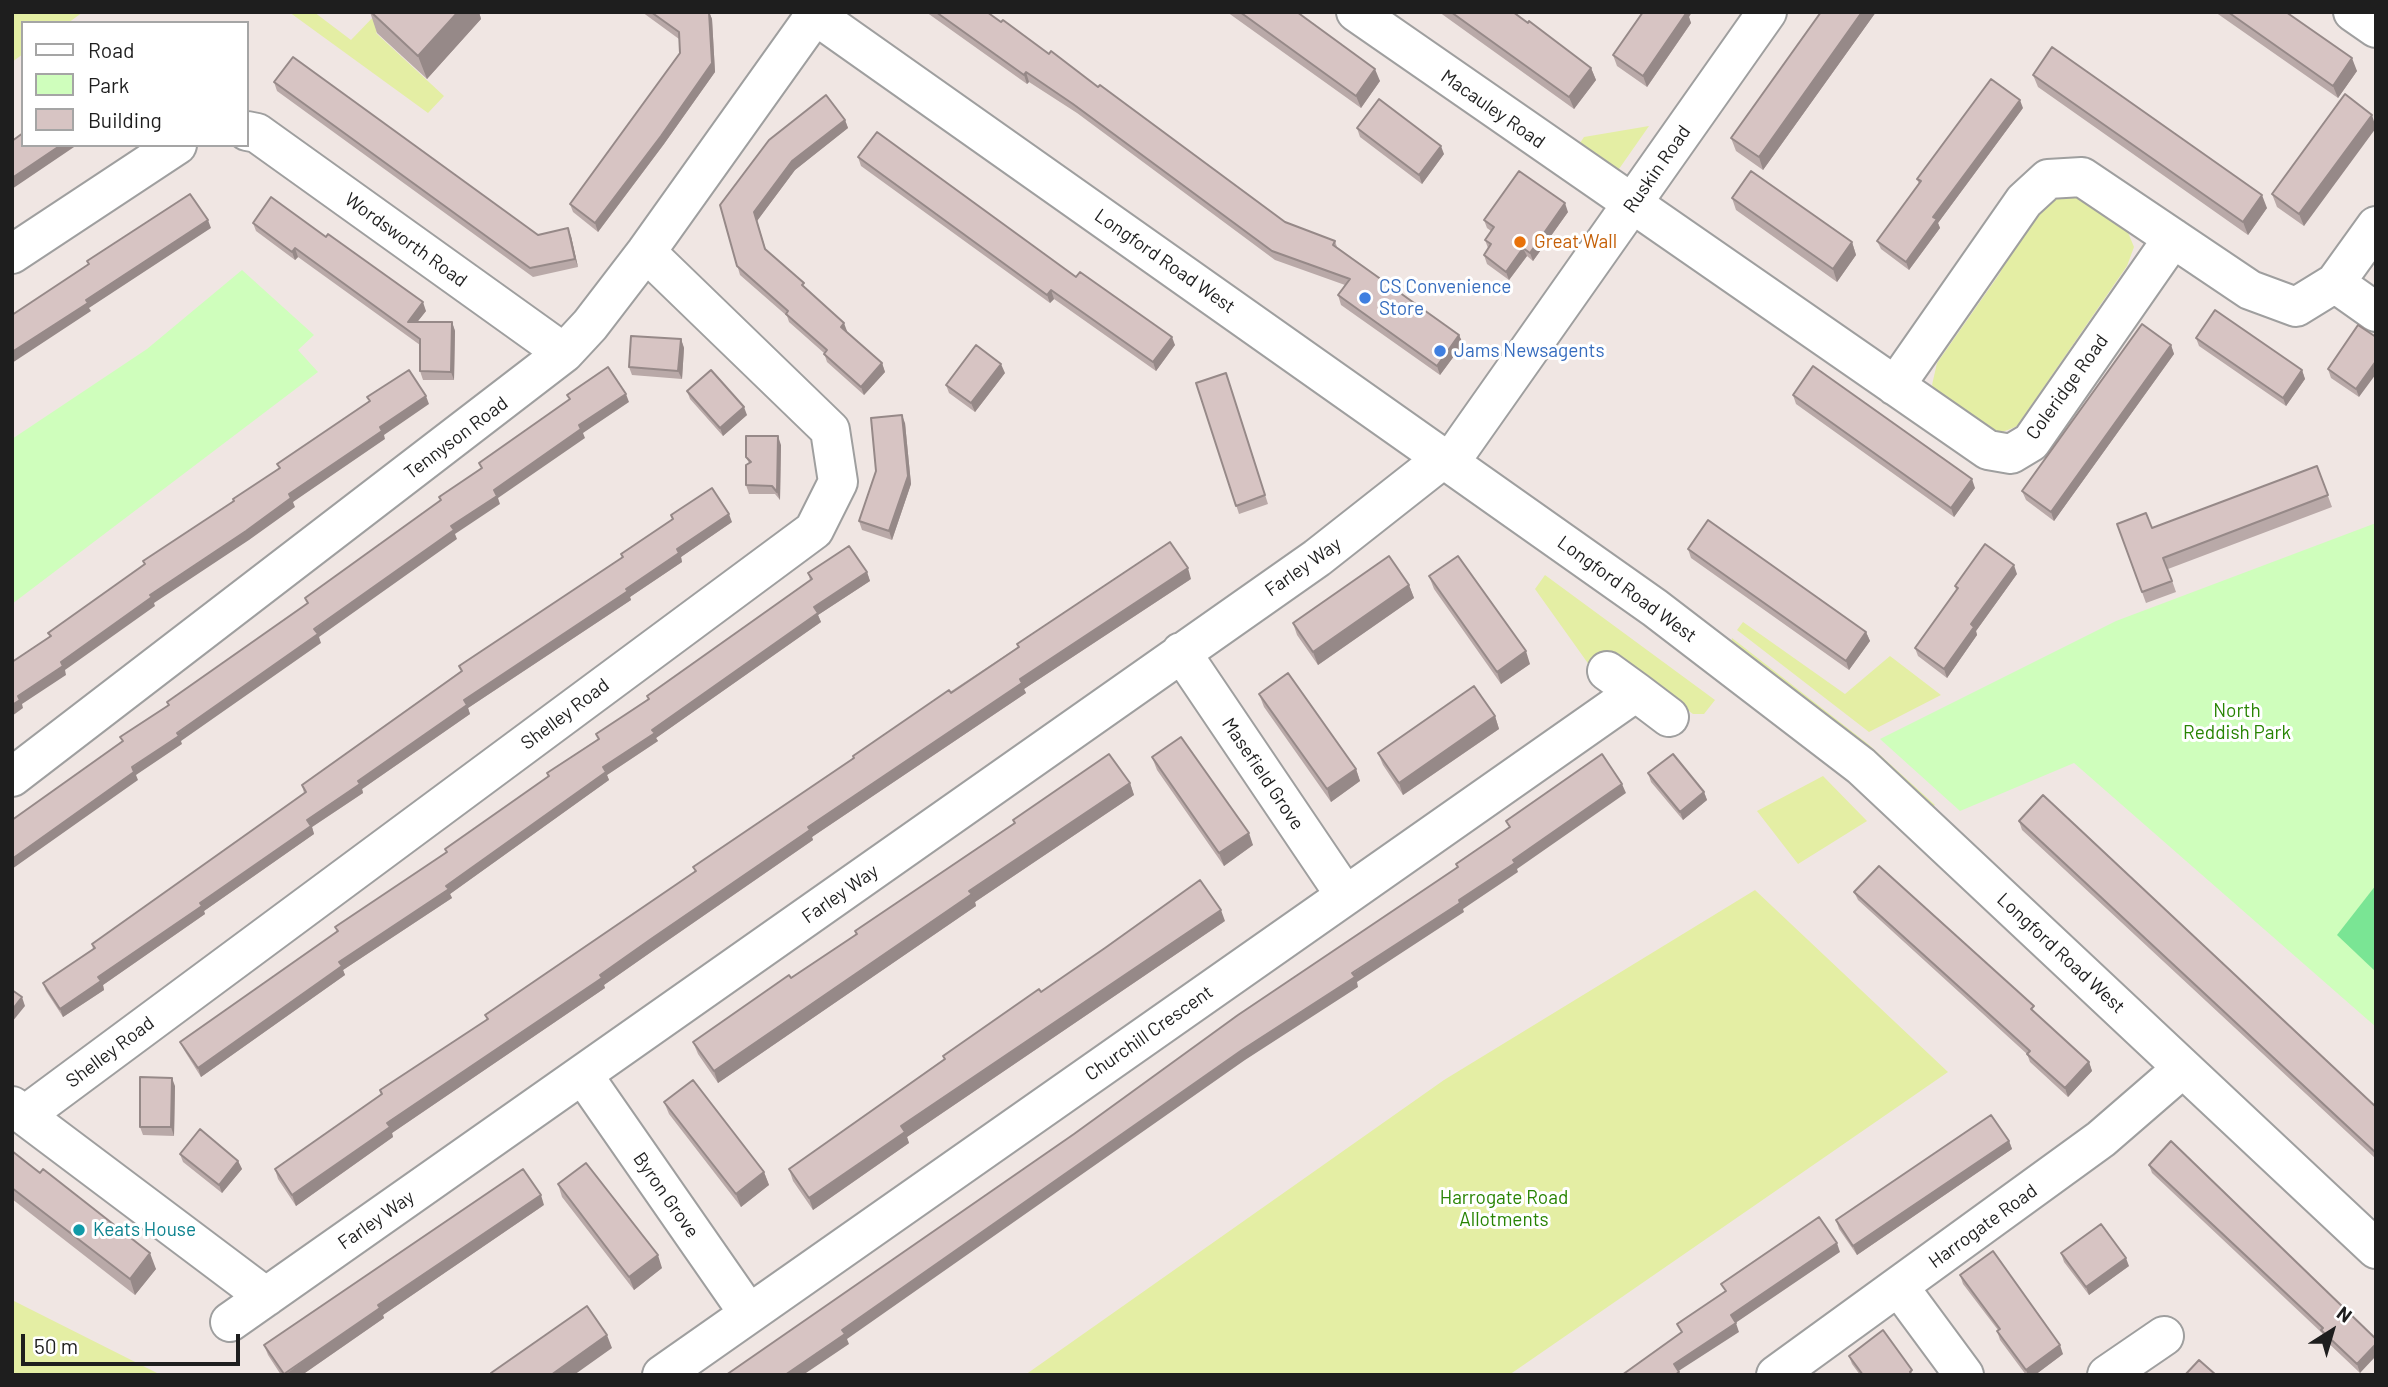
<!DOCTYPE html>
<style>
body{margin:0}
#map{position:relative;width:2388px;height:1387px;overflow:hidden;background:#f0e6e3;font-family:Barlow,sans-serif}
canvas{display:block}
.frame{position:absolute;inset:0;border:14px solid #1e1e1e;pointer-events:none}
.legend{position:absolute;left:21px;top:21px;width:228px;height:126px;box-sizing:border-box;background:#fff;border:2px solid #a5a5a5;margin:0;padding:9px 12px;list-style:none;font-size:21px;color:#1e1e1e}
.legend li{display:flex;align-items:center;gap:14px;height:35px}
.legend b{width:35px;border:2px solid #a5a5a5}
.north{position:absolute;left:2297px;top:1296px;width:70px;height:70px;-webkit-text-stroke:5px #fff;paint-order:stroke;rotate:37deg;font-size:19px;font-weight:700;line-height:28px;text-align:center;color:#1e1e1e}
.north::after{content:'';display:block;margin:auto;width:24px;height:32px;background:#1e1e1e;clip-path:polygon(50% 0,100% 100%,50% 72%,0 100%)}
.scale{position:absolute;left:21px;top:1334px;width:219px;height:32px;box-sizing:border-box;border:4px solid #1e1e1e;border-top:0;padding-left:9px;font-size:21px;line-height:24px;white-space:nowrap;color:#1e1e1e;-webkit-text-stroke:5px #fff;paint-order:stroke}
</style>
<div id="map">
<canvas width="2388" height="1387"></canvas>
<div class="frame"></div>
<ul class="legend">
<li><b style="height:9px;background:#fff"></b>Road</li>
<li><b style="height:19px;background:#cffebc"></b>Park</li>
<li><b style="height:19px;background:#d7c4c3"></b>Building</li>
</ul>
<div class="north">N</div>
<div class="scale">50 m</div>
</div>
<script>
const g = document.querySelector('canvas').getContext('2d');
g.lineJoin = 'round';
function fill(path, color) {
  g.fillStyle = color;
  g.fill(path, 'evenodd');
}
function trace(path, color, width, dash) {
  g.strokeStyle = color;
  g.lineWidth = width;
  g.lineCap = dash ? 'butt' : 'round';
  g.setLineDash(dash || []);
  g.stroke(path);
}
function drawText(font, color, halo, rows, align = 'center') {
  g.font = font + ' Barlow,sans-serif';
  g.lineWidth = 6;
  g.setLineDash([]);
  g.textBaseline = 'middle';
  g.strokeStyle = halo;
  g.fillStyle = color;
  for (const [text, x, y, turn = 0] of rows) {
    g.save();
    g.translate(x, y);
    g.rotate((+turn || 0) * Math.PI / 180);
    g.textAlign = isNaN(turn) ? turn : align;
    if (halo) g.strokeText(text, 0, 0);
    g.fillText(text, 0, 0);
    g.restore();
  }
}
fill(new Path2D(`
 M12,12H83L68,23H23V54L12,62Z
 M289,12H314L351,40L378,12H394L376,33L444,96L428,113Z
 M1649,126L1619,169L1611,172L1576,149L1584,137Z
 M2054,193L2071,194L2127,230L2134,247L2127,266L2017,426C2012,428 2006,431 2001,432C1976,436 1946,403 1932,385L1937,363L2000,273L2017,232Z
 M1545,575L1715,700L1704,714H1693L1607,650L1592,669L1535,589Z
 M1743,622L1845,694L1890,656L1941,695L1869,732L1737,630Z
 M1732,638L1868,744L1935,805L1929,809L1730,647Z
 M1823,776L1867,821L1798,864L1757,811Z
 M1755,890L1948,1072L1509,1375H1025L1444,1080Z
 M12,1300L161,1375H12Z`), '#e4eea4');
fill(new Path2D(`
 M242,270L314,335L298,350L318,372L12,604V439L147,349Z
 M2376,523V1027L2074,763L1960,811L1880,739L2116,621Z`), '#cffebc');
fill(new Path2D(`
 M2376,885V972L2337,935Z`), '#7ae594');
const minor = new Path2D(`
 M811,12L1655,608L1861,766L2376,1249
 M1356,12L1988,450L2011,454L2031,442L2173,238
 M2353,12L2376,28
 M247,131L257,133L564,353
 M12,254L177,145
 M2335,283L2376,312
 M1895,386L2024,201L2048,179L2082,177L2250,290L2296,307L2335,283L2376,226
 M1450,462L1767,12
 M1181,652L1345,895
 M1607,671L1636,692
 M12,777L564,353L590,325L646,252L815,15
 M583,1075L749,1314
 M12,1106L266,1297
 M25,1115L814,530L838,482L830,430L646,252
 M1899,1287L1964,1375
 M230,1322L1317,558L1444,458
 M662,1375L1636,692L1669,717
 M1776,1375L2101,1139L2183,1068
 M2107,1375L2164,1336`);
trace(minor, '#9f9f9f', 42);
trace(minor, '#fff', 38);
fill(new Path2D(`
 M370,12H479L481,19L427,79L377,33Z
 M642,12H709L712,19L715,72L664,144L598,232L573,212L570,204L680,53L679,39Z
 M926,12H987L1049,54L1285,222L1335,241L1337,247L1459,335L1463,344L1440,375L1341,305L1338,295L1345,285L1275,260L1077,113L1029,82L1027,84Z
 M1227,12H1297L1380,81L1361,108Z
 M1439,12H1513L1591,68L1596,80L1574,109Z
 M1821,12H1876L1763,170L1736,151L1731,138Z
 M2215,12H2286L2357,71L2338,98Z
 M1689,17L1691,23L1647,87L1617,66L1613,55Z
 M2033,75L2267,208L2248,235L2038,87Z
 M274,82L538,235L571,236L578,267L533,277L277,91Z
 M2345,94L2304,226L2277,207L2272,194Z
 M2023,108L1938,223L1940,228L1909,270L1881,249L1877,241L1919,184L1917,179Z
 M845,120L848,128L795,170L757,221L766,250L806,289L847,331V332L882,363L885,372L864,395L827,362L824,353L789,322L787,316L740,275L720,205Z
 M1357,128L1444,154L1422,184L1360,137Z
 M858,157L1076,277L1175,345L1156,371L1054,299L1050,303L861,166Z
 M1732,198L1852,242L1856,255L1837,282L1736,210Z
 M1568,212L1533,261L1527,256L1509,280L1487,264L1484,255L1488,248L1485,240L1491,231L1487,228L1484,220Z
 M253,223L426,311L417,322H452L455,331L454,380H423L420,371V345L298,257L295,260L256,231Z
 M2358,325L2359,397L2331,378L2328,369Z
 M2196,338L2302,370L2305,379L2286,406L2199,346Z
 M681,339L684,348L682,379L632,375L629,367Z
 M2171,345L2174,354L2054,521L2026,500L2022,491Z
 M1005,373L975,412L949,393L946,385Z
 M1226,373L1268,504L1239,514L1196,383Z
 M687,391L747,415L723,436L690,399Z
 M1793,395L1975,488L1954,517L1796,404Z
 M905,423L911,484L892,540L862,530L859,521Z
 M781,445L780,500L775,494H749L746,485L749,463L746,457Z
 M2317,466L2332,507L2168,569L2176,592L2146,603L2117,524L2152,528Z
 M671,515L732,522L681,557L682,562L630,597L631,600L468,708L470,714L362,789L363,793L312,827L314,834L204,911L205,914L103,985L104,990L63,1017L46,991L43,983L93,949L92,944L304,793L302,785L461,671L459,666L622,558L621,554L673,520Z
 M1688,549L1866,632L1870,641L1849,670L1691,558Z
 M867,572L870,581L818,615L821,622L656,738L658,741L607,775L609,780L450,894L452,898L343,970L345,975L201,1077L184,1050L180,1042L337,932L335,927L447,853L445,849L548,777L547,773L598,739L596,734L648,699L647,696L810,580L808,573Z
 M2017,574L1976,631L1977,635L1947,678L1918,656L1915,648L1956,590L1955,586Z
 M1429,576L1530,664L1501,684L1434,589Z
 M1191,579L1024,689L1026,693L812,837L813,840L654,950L604,985L605,988L392,1133L393,1137L296,1206L278,1179L275,1169L381,1095L380,1090L487,1020L485,1015L695,872L693,867L854,759L853,756L1018,647L1017,644Z
 M1409,585L1414,598L1318,665L1297,635L1293,623Z
 M1259,694L1356,769L1360,781L1331,802L1264,707Z
 M1495,716L1499,729L1403,795L1383,765L1378,753Z
 M1152,757L1253,845L1224,866L1157,770Z
 M1648,773L1704,792L1707,800L1683,820L1651,782Z
 M1130,783L1134,795L975,902L976,906L718,1083L698,1054L693,1042L856,935L855,931L1014,823L1013,820Z
 M2019,821L2376,1107V1159L2022,830Z
 M1854,892L2089,1062L2092,1071L2068,1097L2030,1062L2027,1054L1858,900Z
 M1225,921L907,1137L909,1143L813,1210L793,1181L789,1169L944,1059L943,1056L1041,992Z
 M175,1086L174,1136L143,1135L140,1127Z
 M664,1102L764,1172L769,1185L741,1207L669,1114Z
 M2009,1141L2012,1149L1857,1255L1839,1229L1836,1220Z
 M12,1151L156,1269L135,1295L12,1199Z
 M180,1154L238,1161L242,1169L222,1193L183,1162Z
 M2149,1165L2376,1339L2360,1373L2324,1339L2322,1333L2152,1173Z
 M558,1184L662,1268L634,1290L562,1197Z
 M544,1205L383,1315L384,1318L302,1375H281L268,1355L264,1345Z
 M2061,1253L2129,1266L2089,1295L2064,1262Z
 M1960,1275L2063,1354L2035,1375H2026L2000,1340L1997,1331L1998,1330L1963,1284Z
 M1849,1356L1914,1375H1860L1852,1364Z`), '#b9a9a8');
fill(new Path2D(`
 M458,12H479L481,19L427,79L418,56Z
 M709,12L712,19L715,72L664,144L598,232L595,223Z
 M1684,12H1692L1689,17L1691,23L1647,87L1643,76Z
 M1862,12H1876L1763,170L1759,157Z
 M2352,58L2357,71L2338,98L2333,86Z
 M1591,68L1596,80L1574,109L1569,97Z
 M1375,69L1380,81L1361,108L1356,96Z
 M1026,72L1029,82L1027,84L1024,75Z
 M2020,100L2023,108L1938,223L1940,228L1909,270L1906,262L1933,217Z
 M2372,115L2376,128L2304,226L2299,214Z
 M845,120L848,128L795,170L757,221L754,212L792,161Z
 M61,145H77L12,189V178Z
 M1441,146L1444,154L1422,184L1419,175Z
 M2262,195L2267,208L2248,235L2243,222Z
 M1565,203L1568,212L1533,261L1530,253Z
 M208,220L211,228L89,308L91,311L12,363V352L86,300Z
 M568,228L571,236L578,267L575,259Z
 M1852,242L1856,255L1837,282L1833,269Z
 M295,248L298,257L295,260L292,252Z
 M1523,248L1527,256L1509,280L1506,272Z
 M1051,290L1054,299L1050,303L1047,295Z
 M423,302L426,311L411,330L408,322Z
 M452,322L455,331L454,380L451,372Z
 M844,323L847,331L844,335L841,327Z
 M1459,335L1463,344L1440,375L1437,366Z
 M1172,337L1175,345L1156,371L1153,362Z
 M681,339L684,348L682,379L678,371Z
 M2171,345L2174,354L2054,521L2051,512Z
 M2376,361V374L2359,397L2356,389Z
 M882,363L885,372L864,395L861,387Z
 M1001,364L1005,373L975,412L971,403Z
 M2302,370L2305,379L2286,406L2283,398Z
 M626,394L629,402L583,433L585,438L498,498L500,504L455,534L457,539L319,637L321,643L181,741L182,744L136,775L138,780L12,869V859L451,526L494,490L579,425Z
 M426,396L429,404L384,435L385,439L293,502L295,507L249,540L154,603L155,606L65,670L66,675L22,704L23,708L12,716V705L18,696L61,662L150,595L380,427Z
 M744,407L747,415L723,436L720,428Z
 M902,415L905,423L911,484L892,540L889,531Z
 M778,436L781,445L780,500L777,492Z
 M1972,479L1975,488L1954,517L1951,508Z
 M729,514L732,522L681,557L682,562L630,597L631,600L468,708L470,714L362,789L363,793L312,827L314,834L204,911L205,914L103,985L104,990L63,1017L60,1009L98,977L200,903L307,820L464,700L626,589L677,549Z
 M2014,565L2017,574L1976,631L1977,635L1947,678L1944,669L1971,624Z
 M1188,568L1191,579L1024,689L1026,693L812,837L813,840L654,950L604,985L605,988L392,1133L393,1137L296,1206L292,1195L387,1123L600,975L808,827L1020,679Z
 M867,572L870,581L818,615L821,622L656,738L658,741L607,775L609,780L450,894L452,898L343,970L345,975L201,1077L198,1068L339,962L446,886L814,607Z
 M1409,585L1414,598L1318,665L1313,652Z
 M1866,632L1870,641L1849,670L1846,661Z
 M1526,651L1530,664L1501,684L1497,672Z
 M1495,716L1499,729L1403,795L1399,783Z
 M1356,769L1360,781L1331,802L1327,789Z
 M1130,783L1134,795L975,902L976,906L718,1083L714,1071L969,891Z
 M1622,784L1626,793L1517,869L1518,872L1463,909L1464,912L1357,982L1358,987L1245,1060L847,1339L849,1344L803,1375H785L842,1330L1242,1050L1459,900L1513,860Z
 M1704,792L1707,800L1683,820L1680,812Z
 M1249,833L1253,845L1224,866L1219,853Z
 M1221,910L1225,921L907,1137L909,1143L813,1210L809,1198L901,1126Z
 M22,997L25,1006L12,1022V1010Z
 M2089,1062L2092,1071L2068,1097L2065,1088Z
 M172,1078L175,1086L174,1136L171,1127Z
 M2009,1141L2012,1149L1857,1255L1853,1246Z
 M238,1161L242,1169L222,1193L219,1185Z
 M764,1172L769,1185L741,1207L736,1194Z
 M541,1195L544,1205L383,1315L384,1318L302,1375H285L378,1305Z
 M1837,1243L1840,1252L1734,1324L1731,1315Z
 M150,1253L156,1269L135,1295L130,1279Z
 M658,1255L662,1268L634,1290L629,1277Z
 M2126,1258L2129,1266L2089,1295L2086,1287Z
 M1736,1323L1739,1332L1677,1372L1674,1364Z
 M607,1335L612,1348L574,1375H551Z
 M2376,1344V1356L2360,1373L2357,1364Z
 M2060,1345L2063,1354L2035,1375H2028L2026,1370Z`), '#968988');
const building = new Path2D(`
 M371,12H458L418,56Z
 M651,12H709L712,63L661,136L595,223L570,204L680,53L679,32Z
 M936,12H987L1001,22L1003,20L1049,54L1051,51L1098,87L1100,85L1285,222L1335,241L1333,245L1459,335L1437,366L1338,295L1350,279L1272,251L1073,104L1026,72L1024,75Z
 M1240,12H1297L1375,69L1356,96Z
 M1451,12H1513L1528,23L1529,21L1591,68L1569,97Z
 M1643,12H1687L1643,76L1613,55Z
 M1821,12H1862L1759,157L1731,138Z
 M2228,12H2286L2352,58L2333,86Z
 M2052,47L2262,195L2243,222L2033,75Z
 M293,57L538,235L568,228L575,259L530,268L274,82Z
 M1991,79L2020,100L1933,217L1937,219L1906,262L1877,241L1921,181L1917,179Z
 M2345,94L2372,115L2299,214L2272,194Z
 M826,95L845,120L792,161L754,212L765,249L804,283L802,285L844,323L841,327L882,363L861,387L824,354L827,350L786,314L788,311L737,266L720,205L769,140Z
 M1379,99L1441,146L1419,175L1357,128Z
 M877,132L1076,277L1080,272L1172,337L1153,362L1051,290L1047,295L858,157Z
 M23,133V145H61L12,178V141Z
 M1519,171L1565,203L1530,253L1523,248L1506,272L1484,255L1491,244L1485,240L1494,227L1484,220Z
 M1751,171L1852,242L1833,269L1732,198Z
 M190,194L208,220L86,300L88,303L12,352V315L89,264L87,261Z
 M271,197L326,237L328,234L423,302L408,322H452L451,372L420,371V339L295,248L292,252L253,223Z
 M2215,310L2302,370L2283,398L2196,338Z
 M2142,324L2171,345L2051,512L2022,491Z
 M2358,325L2376,337V361L2356,389L2328,369Z
 M631,336L681,339L678,371L629,367Z
 M976,345L1001,364L971,403L946,385Z
 M1813,366L1972,479L1951,508L1793,395Z
 M608,367L626,394L579,425L581,429L494,490L497,496L451,526L454,530L314,629L318,634L177,733L179,736L132,767L134,772L12,859V820L123,741L120,737L169,705L167,702L308,603L305,598L441,500L439,497L482,468L479,463L570,399L567,395Z
 M409,370L426,396L380,427L382,431L289,494L291,498L246,531L150,595L152,597L61,662L63,666L18,696L20,700L12,705V662L51,636L48,633L145,564L143,561L234,501L233,499L280,468L277,464L370,401L367,397Z
 M711,370L744,407L720,428L687,391Z
 M1226,373L1265,495L1236,506L1196,383Z
 M902,415L908,476L889,531L859,521L876,471L871,418Z
 M746,436H778L777,492L772,486L746,485V465L751,462L746,457Z
 M2317,466L2328,495L2163,558L2172,581L2142,592L2117,524L2146,513L2152,528Z
 M712,488L729,514L677,549L679,553L626,589L628,591L464,700L467,705L358,781L360,784L307,820L311,826L200,903L202,906L98,977L101,981L60,1009L43,983L95,948L92,944L306,792L302,785L462,671L459,666L623,557L621,554L673,519L671,515Z
 M1708,520L1866,632L1846,661L1688,549Z
 M1170,542L1188,568L1020,679L1022,683L808,827L810,830L651,939L600,975L602,978L387,1123L390,1127L292,1195L275,1169L382,1094L380,1090L488,1019L485,1015L696,871L693,867L854,758L853,756L949,690L951,693L1019,647L1017,644Z
 M1985,544L2014,565L1971,624L1974,627L1944,669L1915,648L1958,588L1955,586Z
 M849,546L867,572L814,607L818,613L652,730L655,733L603,767L606,772L446,886L449,889L339,962L342,966L198,1068L180,1042L338,931L335,927L447,852L445,849L549,776L547,773L599,739L596,734L649,699L647,696L812,579L808,573Z
 M1389,556L1409,585L1313,652L1293,623Z
 M1458,556L1526,651L1497,672L1429,576Z
 M1288,673L1356,769L1327,789L1259,694Z
 M1474,686L1495,716L1399,783L1378,753Z
 M1181,737L1249,833L1219,853L1152,757Z
 M1109,754L1130,783L969,891L972,894L714,1071L693,1042L789,975L791,978L857,934L855,931L1015,823L1013,820Z
 M1602,754L1622,784L1513,860L1515,863L1459,900L1460,903L1352,973L1355,977L1242,1050L842,1330L845,1334L785,1375H726L1074,1134L1238,1015L1458,867L1456,864L1510,827L1506,821Z
 M1673,754L1704,792L1680,812L1648,773Z
 M2043,795L2376,1107V1153L2019,821Z
 M1879,866L2034,1006L2031,1009L2089,1062L2065,1088L2027,1054L2030,1051L1854,892Z
 M1200,880L1221,910L901,1126L905,1132L809,1198L789,1169L945,1059L943,1056L1039,989L1041,992L1105,948Z
 M12,990L22,997L12,1010Z
 M140,1077L172,1078L171,1127H140Z
 M693,1080L764,1172L736,1194L664,1102Z
 M1991,1115L2009,1141L1853,1246L1836,1220Z
 M200,1129L238,1161L219,1185L180,1154Z
 M2171,1141L2376,1339V1344L2357,1364L2321,1330L2323,1328L2149,1165Z
 M12,1151L40,1173L43,1169L150,1253L130,1279L12,1188Z
 M586,1163L658,1255L629,1277L558,1184Z
 M523,1169L541,1195L378,1305L380,1308L284,1374L264,1345Z
 M1819,1217L1837,1243L1731,1315L1736,1323L1674,1364L1679,1372L1675,1375H1622L1682,1332L1677,1324L1726,1291L1721,1284Z
 M2101,1224L2126,1258L2086,1287L2061,1253Z
 M1993,1251L2060,1345L2026,1370L1997,1331L2000,1329L1960,1275Z
 M587,1306L607,1335L551,1375H492L491,1373Z
 M1883,1330L1912,1370L1910,1372L1912,1375H1863L1849,1356Z
 M2199,1360L2216,1375H2185Z`);
fill(building, '#d7c4c3');
trace(building, '#968988', 2);
for (const [x, y, r, color] of [
 [1520,242,7,"#e8710a"],
 [1365,298,7,"#3f7fe0"],
 [1440,351,7,"#3f7fe0"],
 [79,1230,7,"#0f9aa8"]
]) {
  const dot = new Path2D();
  dot.arc(x, y, r, 0, 2 * Math.PI);
  g.fillStyle = color;
  g.fill(dot);
  trace(dot, '#fff', 2.5);
}
drawText('19px', '#1e1e1e', '#fff', [
 ["Macauley Road",1493,109,35],
 ["Ruskin Road",1657,169,-55],
 ["Wordsworth Road",406,240,36],
 ["Longford Road West",1165,261,35],
 ["Coleridge Road",2067,387,-54],
 ["Tennyson Road",456,438,-37],
 ["Farley Way",1303,567,-35],
 ["Longford Road West",1627,589,36],
 ["Shelley Road",565,714,-37],
 ["Masefield Grove",1263,774,56],
 ["Farley Way",840,894,-35],
 ["Longford Road West",2061,953,43],
 ["Churchill Crescent",1149,1033,-35],
 ["Shelley Road",110,1052,-37],
 ["Byron Grove",666,1195,55],
 ["Farley Way",376,1220,-35],
 ["Harrogate Road",1983,1226,-36]
]);
drawText('19px', '#c56008', '#fff', [
 ["Great Wall",1534,242]
], 'left');
drawText('19px', '#366cbe', '#fff', [
 ["CS Convenience",1379,287],
 ["Store",1379,309],
 ["Jams Newsagents",1454,351]
], 'left');
drawText('19px', '#288403', '#fff', [
 ["North",2237,711],
 ["Reddish Park",2237,733],
 ["Harrogate Road",1504,1198],
 ["Allotments",1504,1220]
]);
drawText('19px', '#0d838f', '#fff', [
 ["Keats House",93,1230]
], 'left');
</script>
